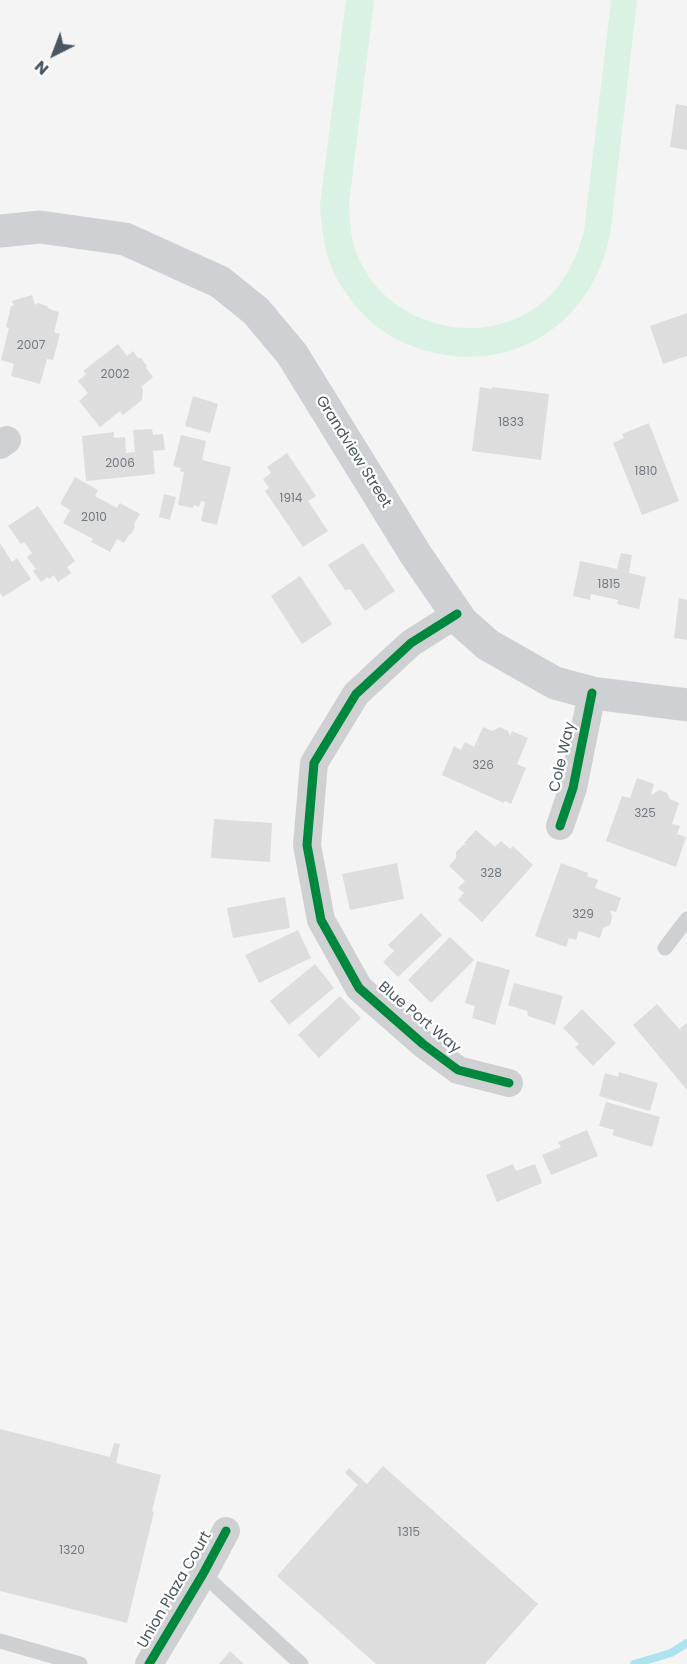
<!DOCTYPE html>
<style>
body{margin:0}
#map{position:relative;width:687px;height:1664px;overflow:hidden;background:#f4f4f4;font-family:Poppins,sans-serif}
canvas{display:block}
.north{position:absolute;left:24px;top:24px;width:60px;height:60px;-webkit-text-stroke:4px #fff;paint-order:stroke;rotate:222deg;font-size:16px;font-weight:700;line-height:24px;text-align:center;color:#4a5661}
.north::after{content:'';display:block;margin:auto;width:21px;height:27px;background:#4a5661;clip-path:polygon(50% 0,100% 100%,50% 72%,0 100%)}
</style>
<div id="map">
<canvas width="687" height="1664"></canvas>
<div class="north">N</div>
</div>
<script>
const g = document.querySelector('canvas').getContext('2d');
g.lineJoin = 'round';
function fill(path, color) {
  g.fillStyle = color;
  g.fill(path, 'evenodd');
}
function trace(path, color, width, dash) {
  g.strokeStyle = color;
  g.lineWidth = width;
  g.lineCap = dash ? 'butt' : 'round';
  g.setLineDash(dash || []);
  g.stroke(path);
}
function drawText(font, color, halo, rows, align = 'center') {
  g.font = font + ' Poppins,sans-serif';
  g.lineWidth = 4.5;
  g.setLineDash([]);
  g.textBaseline = 'middle';
  g.strokeStyle = halo;
  g.fillStyle = color;
  for (const [text, x, y, turn = 0] of rows) {
    g.save();
    g.translate(x, y);
    g.rotate((+turn || 0) * Math.PI / 180);
    g.textAlign = isNaN(turn) ? turn : align;
    if (halo) g.strokeText(text, 0, 0);
    g.fillText(text, 0, 0);
    g.restore();
  }
}
fill(new Path2D(`
 M346,0H374L349,204C350,219 350,234 355,249C381,326 482,353 543,302C565,283 576,259 584,232L611,0H637L611,227C598,317 520,374 431,352C406,346 382,334 364,315C349,299 335,280 328,258C323,241 321,222 320,204Z`), '#d9f2e3');
trace(new Path2D(`
 M634,1664L671,1653L687,1643`), '#aee2f0', 8);
fill(new Path2D(`
 M676,104L687,106V150L670,147Z
 M32,295L35,305L38,303L47,306L49,309L59,312L54,332L60,334L53,360L47,359L40,384L11,376L14,364L1,360L9,328L6,327L11,306H14L12,301Z
 M687,313V356L663,364L650,326Z
 M118,344L127,356L133,351L138,358H141L147,366L146,368L153,377L141,387L143,389L142,400L123,415L120,411L100,427L79,401L88,393L78,381L86,374L83,371Z
 M480,387L492,389V387L549,394L541,460L472,451Z
 M193,396L218,404L210,433L185,426Z
 M649,423L679,501L642,515L613,443L624,438L622,434Z
 M152,429L153,435L163,434L165,450L153,451L155,474L86,481L82,436L114,432V438L125,437L126,453L135,452L133,430Z
 M181,435L206,441L202,460L231,467L217,525L201,521L205,502L201,501L199,507L194,505L193,508L178,505L184,472L180,471L181,468L173,466Z
 M287,453L316,496L308,501L328,531L303,547L265,491L269,488L263,479L271,473L267,467Z
 M75,477L98,490L95,496L117,508L120,503L140,514L134,524L135,527L131,534L128,536L124,543L117,539L110,552L91,542L93,539L63,523L70,510L60,504Z
 M164,494L176,497L170,520L159,517Z
 M38,506L75,561L67,567L71,573L58,582L54,575L49,579L48,577L41,582L33,571L36,569L27,557L32,553L24,542L21,544L8,526Z
 M0,543L12,562L17,558L31,579L3,597L0,593Z
 M363,543L395,591L365,611L350,589L345,590L328,565Z
 M621,553L632,555L629,573L646,577L639,609L617,604L618,600L591,594L590,600L573,596L580,561L617,569Z
 M300,576L332,624L302,644L271,596Z
 M679,598L687,600V640L674,638Z
 M483,727L492,731L500,727L508,731L510,736L512,731L528,738L517,764L526,768L511,804L505,801L504,803L442,775L454,746L461,750L465,742L474,747Z
 M637,778L654,784L651,794H653L659,790L667,793L670,799L679,803L672,824L680,826L677,834L686,837L676,867L606,841L622,796L630,798Z
 M214,819L272,823L270,862L211,858Z
 M476,830L495,847L501,841L510,849L513,846L533,865L482,922L458,900L464,893L458,888L465,881L449,866L456,858V852L463,845L466,844L464,843Z
 M397,863L404,899L350,910L342,874Z
 M561,863L588,873L587,876L598,880L595,888L621,898L616,912L610,910L612,917L610,925L603,928L600,938L579,931L576,940L569,938L566,947L535,936Z
 M285,897L290,928L233,938L227,908Z
 M421,913L442,935L398,977L383,962L394,951L388,945Z
 M298,930L311,958L259,983L245,955Z
 M450,937L474,960L431,1003L408,980Z
 M477,961L510,970L495,1025L472,1018L475,1006L465,1003Z
 M315,964L334,988L289,1025L270,1001Z
 M514,983L563,996L555,1025L528,1016L527,1011L508,1005Z
 M340,996L361,1018L319,1058L298,1035Z
 M657,1004L681,1031L680,1028L687,1023V1090L633,1025Z
 M582,1009L616,1043L593,1066L575,1047L579,1044L563,1028Z
 M619,1072L658,1083L650,1111L599,1096L605,1073L618,1077Z
 M606,1102L660,1117L652,1147L612,1135L614,1130L599,1126Z
 M587,1130L598,1156L551,1175L542,1155L561,1147L558,1142Z
 M513,1164L516,1171L535,1164L542,1183L497,1202L486,1175Z
 M0,1429L110,1457L114,1443L120,1444L116,1463L161,1475L152,1511L154,1512L127,1623L0,1591Z
 M383,1466L538,1604L485,1664H376L277,1576L358,1485L345,1473L349,1468L367,1484Z
 M230,1651L244,1664H219Z`), '#ddddde');
trace(new Path2D(`
 M665,948L687,919
 M203,1574L301,1664
 M0,1641L80,1664`), '#ced0d2', 15);
trace(new Path2D(`
 M0,445L7,440
 M457,614L411,643L356,694L314,763L307,845L321,920L359,988L423,1044L458,1070L509,1083
 M560,826L573,788L592,693
 M149,1664L203,1574L226,1531`), '#ced0d2', 28);
trace(new Path2D(`
 M0,231L40,227L125,239L220,282L256,311L292,354L416,555L462,622L488,645L555,683L592,693L687,705`), '#ced0d4', 33);
trace(new Path2D(`
 M457,614L411,643L356,694L314,763L307,845L321,920L359,988L423,1044L458,1070L509,1083
 M560,826L573,788L592,693
 M149,1664L203,1574L226,1531`), '#00873e', 9);
drawText('12px', '#707881', null, [
 ["2007",31,346],
 ["2002",115,375],
 ["1833",511,423],
 ["2006",120,464],
 ["1810",646,472],
 ["1914",291,499],
 ["2010",94,518],
 ["1815",609,585],
 ["326",483,766],
 ["325",645,814],
 ["328",491,874],
 ["329",583,915],
 ["1315",409,1533],
 ["1320",72,1551]
]);
drawText('15px', '#4a5661', '#fff', [
 ["Grandview Street",353,452,58],
 ["Cole Way",563,757,-77],
 ["Blue Port Way",419,1018,40],
 ["Union Plaza Court",175,1590,-60]
]);
</script>
